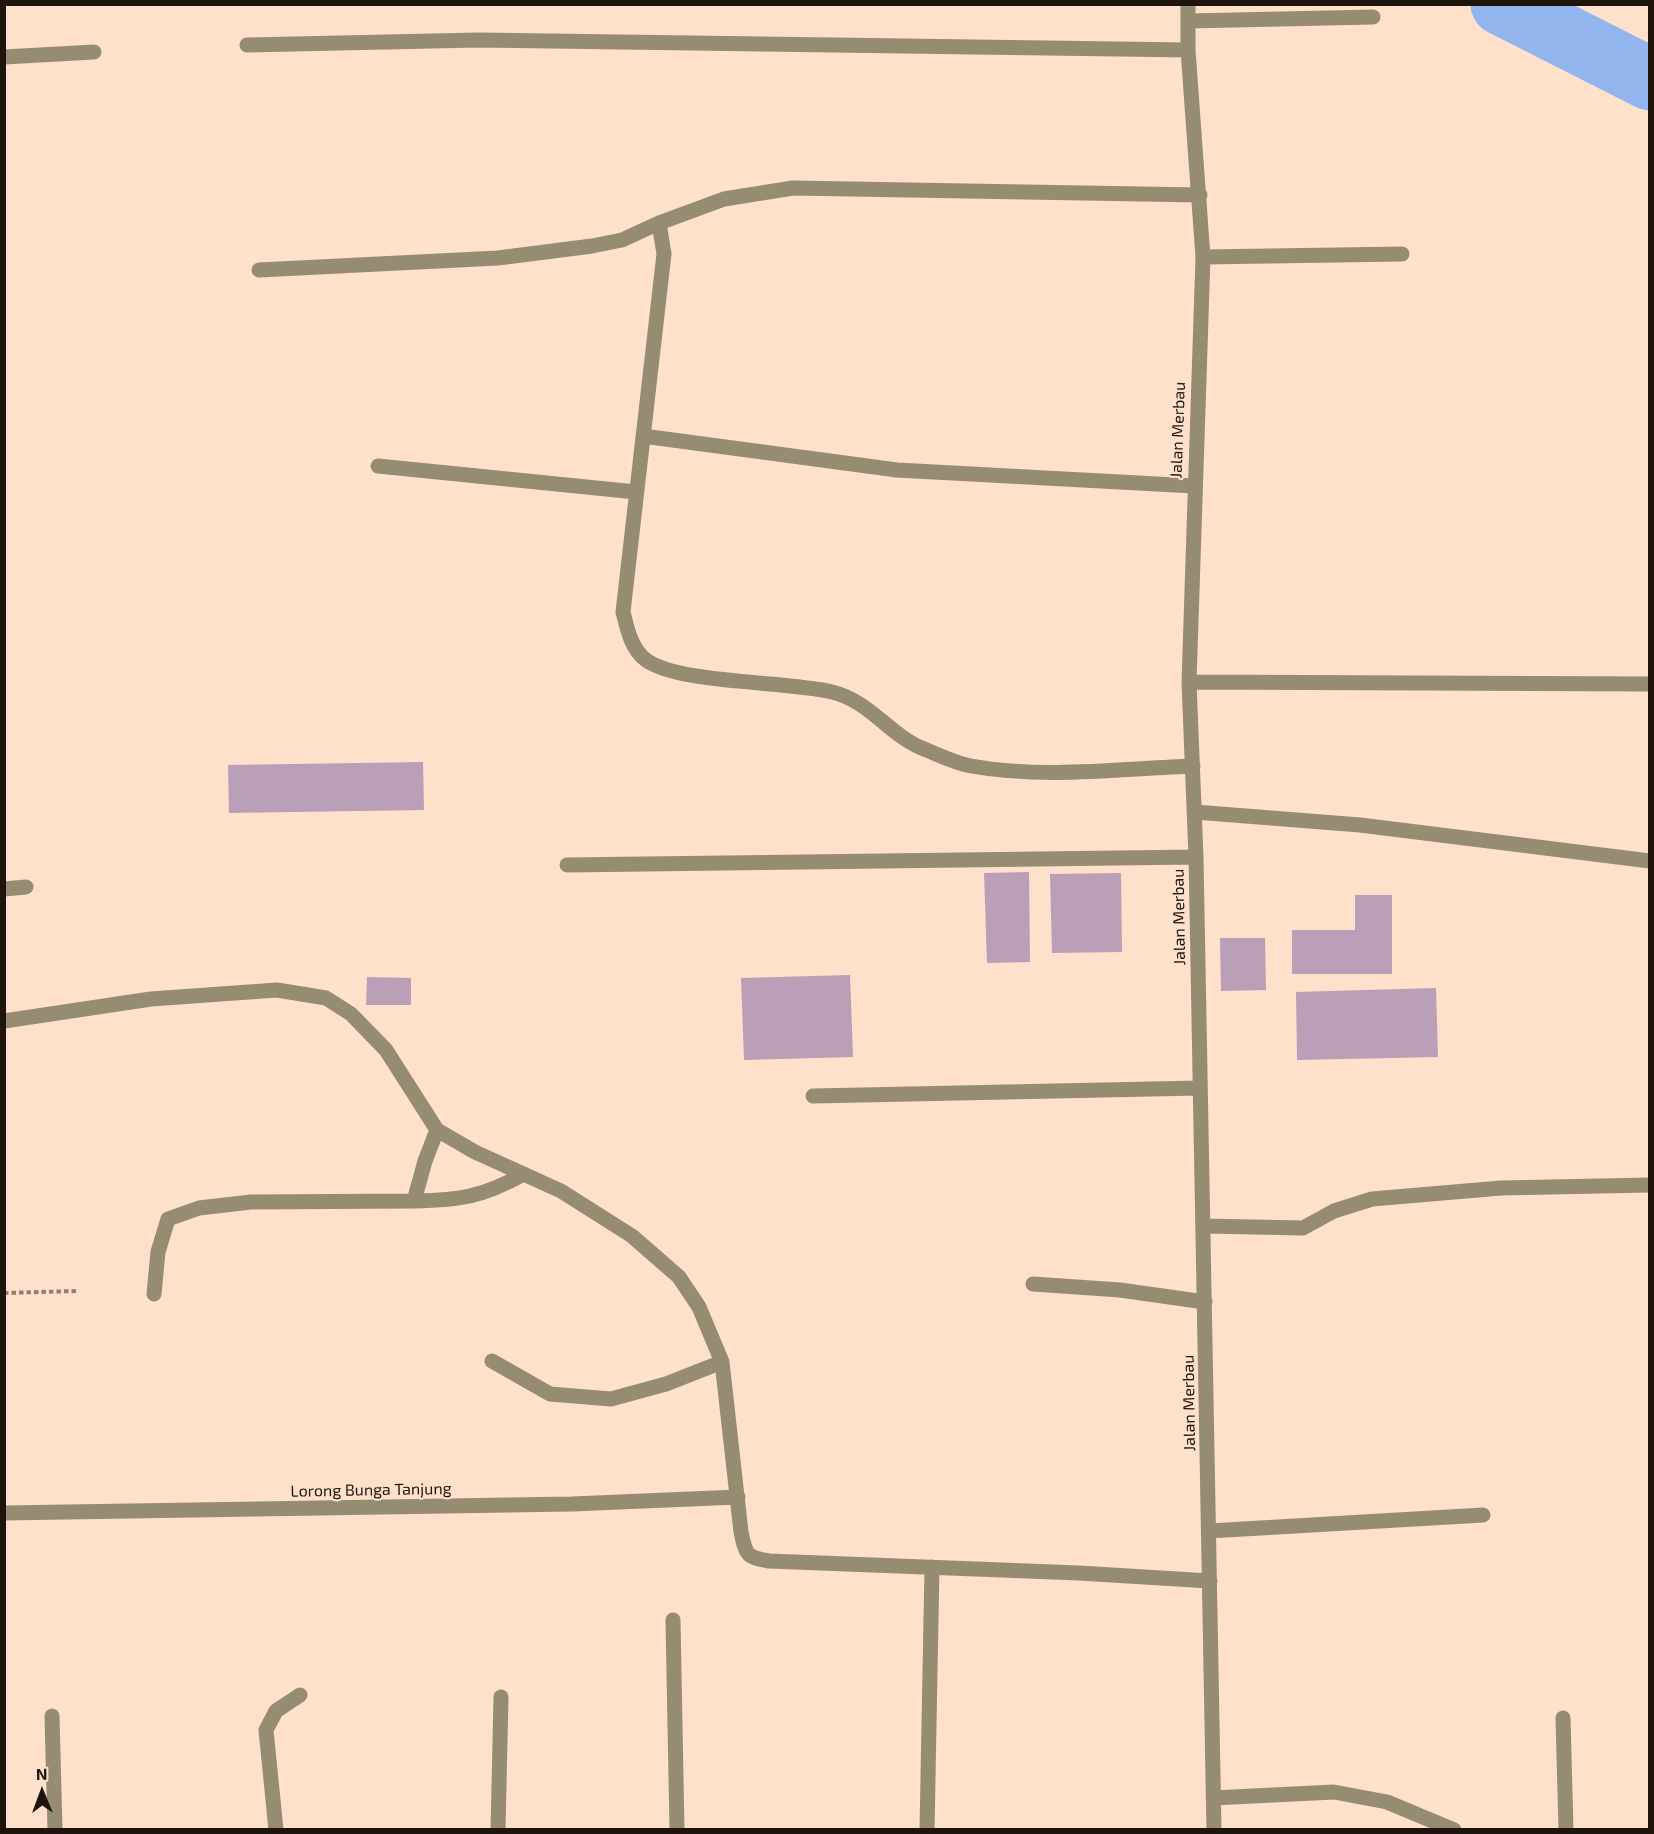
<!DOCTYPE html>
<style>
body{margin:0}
#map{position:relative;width:1654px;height:1834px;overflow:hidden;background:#ffe0ca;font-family:"Exo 2",sans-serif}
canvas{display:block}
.frame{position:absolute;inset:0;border:6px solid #1e140c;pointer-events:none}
.north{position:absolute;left:12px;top:1762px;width:60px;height:60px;-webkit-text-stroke:4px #ffe0ca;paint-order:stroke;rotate:359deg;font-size:16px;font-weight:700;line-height:24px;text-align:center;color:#1e140c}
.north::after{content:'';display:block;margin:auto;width:21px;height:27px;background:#1e140c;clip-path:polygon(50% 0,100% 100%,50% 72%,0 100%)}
</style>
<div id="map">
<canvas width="1654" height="1834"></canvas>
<div class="frame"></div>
<div class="north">N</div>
</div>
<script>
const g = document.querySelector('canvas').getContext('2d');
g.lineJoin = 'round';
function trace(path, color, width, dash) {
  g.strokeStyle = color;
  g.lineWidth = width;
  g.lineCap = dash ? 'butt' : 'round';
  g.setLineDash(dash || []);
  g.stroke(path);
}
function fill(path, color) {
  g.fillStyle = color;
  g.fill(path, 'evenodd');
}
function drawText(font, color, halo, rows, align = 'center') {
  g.font = font + ' "Exo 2",sans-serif';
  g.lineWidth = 4.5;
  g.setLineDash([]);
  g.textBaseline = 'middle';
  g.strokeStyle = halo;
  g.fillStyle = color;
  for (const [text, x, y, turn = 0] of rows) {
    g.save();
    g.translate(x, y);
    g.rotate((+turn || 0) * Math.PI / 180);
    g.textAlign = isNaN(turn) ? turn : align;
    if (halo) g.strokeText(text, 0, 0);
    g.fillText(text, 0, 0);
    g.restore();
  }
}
trace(new Path2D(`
 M1502,4L1650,79`), '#91b5ec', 63);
fill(new Path2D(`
 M423,762L424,810L229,813L228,765Z
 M1029,872L1030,962L987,963L984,873Z
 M1121,873L1122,952L1052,953L1050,874Z
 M1355,895H1392V974H1292V930H1355Z
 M1220,938H1265L1266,990L1221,991Z
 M850,975L853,1057L744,1060L741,978Z
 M367,977L411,978V1005H366Z
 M1436,988L1438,1057L1297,1060L1296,992Z`), '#b99fb7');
trace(new Path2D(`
 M4,1293L76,1291`), '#937f6f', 4, [4.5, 3]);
trace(new Path2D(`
 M1563,1718L1566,1830`), '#968c72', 15);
trace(new Path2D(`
 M1188,4V50L1203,257L1189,682L1196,857L1214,1830
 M1188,21L1373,17
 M247,45L479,40L1188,50
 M4,57L94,52
 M659,223L664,254L623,612C627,628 631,649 646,660C679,684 787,681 832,692C870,701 890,736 924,749C939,755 955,763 971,766C1044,779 1119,769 1193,766
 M1203,257L1402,254
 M259,270L498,258L592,246L622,240L659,223L724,199L793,188L1200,195
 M643,436L897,470L1194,486
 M378,466L636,492
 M1189,682L1650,684
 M1195,812L1360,825L1650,861
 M567,865L1196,857
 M4,889L26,887
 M4,1021L151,999L277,990L326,998L351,1014L386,1050L437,1130L475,1152L561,1191L632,1236L679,1277L699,1307L722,1362L741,1532C746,1555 746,1557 769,1561L1079,1573L1210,1581
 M813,1096L1200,1088
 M414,1201C461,1200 482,1197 524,1174
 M1204,1226L1303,1228L1334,1211L1372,1199L1501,1188L1650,1185
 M1033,1284L1120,1290L1205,1302
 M154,1294L158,1252L168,1219L199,1208L251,1202L414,1201L425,1161L437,1130
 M492,1361L550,1394L611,1399L666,1384L722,1362
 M4,1513L572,1504L738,1497
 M1209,1531L1483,1515
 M673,1620L677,1830
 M52,1716L55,1830
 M1213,1798L1334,1792L1387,1802L1454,1830
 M276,1830L266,1730L276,1711L300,1695
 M498,1830L501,1697
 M927,1830L932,1567`), '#968c72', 15);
drawText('16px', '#1e140c', '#ffe0ca', [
 ["Jalan Merbau",1178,430,-88],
 ["Jalan Merbau",1179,917,-91],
 ["Jalan Merbau",1189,1403,-91],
 ["Lorong Bunga Tanjung",371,1490,-1]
]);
</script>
